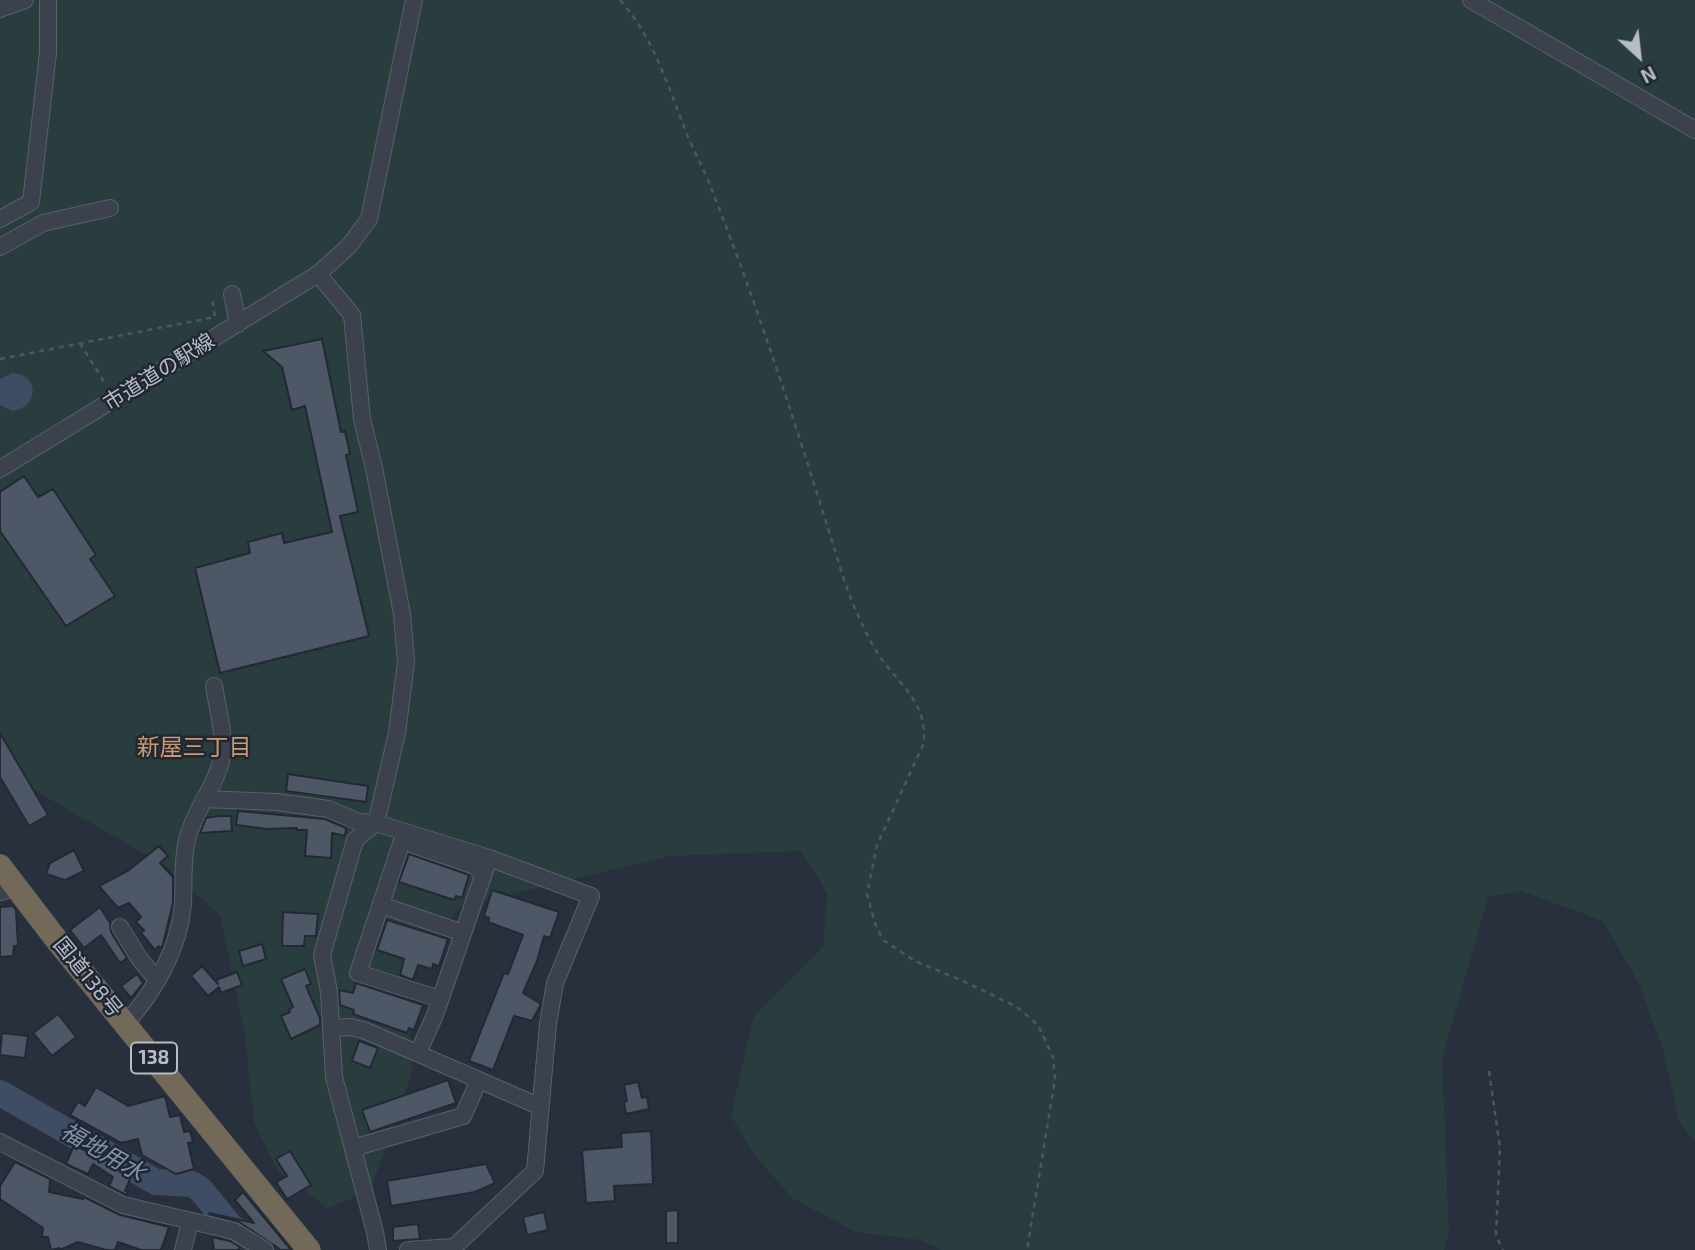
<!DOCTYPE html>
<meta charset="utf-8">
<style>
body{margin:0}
#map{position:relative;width:1695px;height:1250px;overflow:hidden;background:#27303c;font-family:"Exo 2",sans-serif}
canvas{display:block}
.north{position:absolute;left:1604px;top:21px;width:70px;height:70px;-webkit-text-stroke:5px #202732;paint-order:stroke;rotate:153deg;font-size:19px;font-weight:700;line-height:28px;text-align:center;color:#b7bdc8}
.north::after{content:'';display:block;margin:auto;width:24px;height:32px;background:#b7bdc8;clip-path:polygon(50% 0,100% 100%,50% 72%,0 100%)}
</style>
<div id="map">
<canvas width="1695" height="1250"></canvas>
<div class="north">N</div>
</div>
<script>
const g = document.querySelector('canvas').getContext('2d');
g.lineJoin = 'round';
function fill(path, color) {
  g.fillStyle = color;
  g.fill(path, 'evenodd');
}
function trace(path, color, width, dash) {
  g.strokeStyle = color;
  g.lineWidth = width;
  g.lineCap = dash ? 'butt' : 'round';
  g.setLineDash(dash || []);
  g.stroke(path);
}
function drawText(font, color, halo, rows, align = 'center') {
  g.font = font + ' "Exo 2","Noto Sans JP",sans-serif';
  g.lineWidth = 5;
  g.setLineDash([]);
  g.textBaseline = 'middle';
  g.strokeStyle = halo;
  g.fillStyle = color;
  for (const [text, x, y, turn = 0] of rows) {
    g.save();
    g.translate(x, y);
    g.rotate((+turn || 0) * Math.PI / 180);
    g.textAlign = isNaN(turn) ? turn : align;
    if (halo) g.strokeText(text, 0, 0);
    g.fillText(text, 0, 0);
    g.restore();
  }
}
fill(new Path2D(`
 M0,0H1695V1142L1679,1122L1664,1053L1639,984L1603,921L1521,891L1488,897L1442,1058L1449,1234L1444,1250H941L921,1240L856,1232L792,1198L755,1155L731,1116L753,1018L823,947L827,893L801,851L670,856L461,906L408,973L412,1073L370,1191L327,1208L278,1171L254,1123L245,1035L220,915L165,866L0,770Z`), '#2a3d3e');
fill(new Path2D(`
 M12,373C39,374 40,406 13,411L0,405V379Z`), '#3e4d63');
trace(new Path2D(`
 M0,1093L156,1182L192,1184L201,1190L231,1227L256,1240`), '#3e4d63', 26);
const building = new Path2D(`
 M322,339L341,432L345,431L350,454L346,455L358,512L340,516L369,636L220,673L195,568L250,553L248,542L282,533L284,543L332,532L305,406L292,410L282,367L263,351Z
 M24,476L38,497L53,489L96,555L90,559L115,596L66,626L0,531V492Z
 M0,733L48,815L29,826L0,777Z
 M288,774L368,786L366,802L286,791Z
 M238,811L325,819L346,828L345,836L332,833L331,858L305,856L307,830H297V828L267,829L236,825Z
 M219,816H231L232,831L200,833L206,818Z
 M159,846L168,856L160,863L173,877V903L162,948L159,946L155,950L141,933L144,930L136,922L141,917L129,903L118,908L99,886L129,870Z
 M74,850L84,871L65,880L46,874L50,863Z
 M409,854L469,875L462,898L456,896L454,900L399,882Z
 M492,890L559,912L550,938L544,936L537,961L523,993L541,1004L532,1021L514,1016L493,1070L469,1061L504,973L508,974L523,935L488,922L489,918L484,916Z
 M13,906L16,910L18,946H14L13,956L0,957V907Z
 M100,907L110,923L111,932L127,958L120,963L101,935L84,948L70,930Z
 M283,912L318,914L316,936H305L304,946H282Z
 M387,920L448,939L439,966L433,964L432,969L418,965L413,980L400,975L404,959L377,950Z
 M262,944L266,959L243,966L239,951Z
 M202,966L218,984L216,980L237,972L242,985L221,993L219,987L208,996L191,976Z
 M305,969L311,984L306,986L320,1018V1025L291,1039L281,1016L290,1012L289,1009L293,1007L281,979Z
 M137,974L143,983L131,998L121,986Z
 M356,983L423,1005L414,1030L409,1028L407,1033L353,1014L354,1010L340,1005L339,990L353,993Z
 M58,1014L76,1037L52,1056L33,1033Z
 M2,1033L28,1036L25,1058L0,1055Z
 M359,1041L378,1048L370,1068L352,1061Z
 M448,1080L456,1103L370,1132L362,1110Z
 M638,1082L642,1098L647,1096L649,1109L626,1114L624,1102L627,1101L624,1085Z
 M96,1087L128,1106L165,1096L170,1117L180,1115L184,1132L190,1131L193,1142L188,1143L194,1169L176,1174L142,1155L138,1139L121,1143L70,1115L78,1102L85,1106Z
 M651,1131L653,1184L614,1186L615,1201L586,1203L582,1150L622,1147L621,1133Z
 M74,1145L97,1156L96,1158L100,1155L109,1162L133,1172L125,1191L128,1192L126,1195L109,1186L113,1177L93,1164L88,1174L66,1164Z
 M290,1151L311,1185L287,1199L276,1182L287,1176L276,1159Z
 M15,1162L50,1179L49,1192L83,1199L84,1197L120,1215L169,1227L161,1250H141L118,1242L115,1250H106L78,1242L60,1250V1248L51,1250L48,1237H42L43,1228L0,1199V1186Z
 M486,1164L495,1183L475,1192L391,1206L387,1181Z
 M243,1192L291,1250H281L239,1222L209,1214V1213L254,1223L235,1200Z
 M678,1210V1243H666V1211Z
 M544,1212L548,1230L527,1235L523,1217Z
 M418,1224L420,1239L393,1241V1227Z
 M212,1237L230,1241L240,1247L238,1250H214Z`);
fill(building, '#4e5765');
trace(building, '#222934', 2);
const minor = new Path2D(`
 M1471,0L1695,130
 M0,9L25,0
 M0,219L31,202L48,53V0
 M0,247L43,223L110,208
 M232,294L238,324
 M0,469L318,274
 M204,799L277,802L328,809L359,822L376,823L489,858L591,896L555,983L548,1024L535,1171L454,1247L408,1250
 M0,892L17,888
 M381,905L463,933
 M120,927L139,958L157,980
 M440,999L358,973L402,841L475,866L483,874
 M126,1023C155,991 179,949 183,904C184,883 182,861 187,840C194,809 220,782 223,750C224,732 217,705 214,686
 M331,1028L351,1027L366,1031L541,1107
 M418,1053L435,1015L487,864
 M0,1142L123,1205L234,1231L265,1250
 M353,1148L463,1116L479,1080
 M183,1250L190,1222
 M378,1250L375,1232L334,1077L329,992L322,955L355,840L376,823L397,733L406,662L402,614L374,468L362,419L352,315L318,274L349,246L369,219L414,0`);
const highway = new Path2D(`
 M0,866L59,943L309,1250`);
trace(minor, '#59606b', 18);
trace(highway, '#464d58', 24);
trace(new Path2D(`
 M620,0C655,39 669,90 688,137C696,155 705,172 712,190C760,312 801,441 840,567C849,596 860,623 875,649C895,683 930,701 923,745L877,845L867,894L875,923L883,940L915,961L963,981L1017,1007L1038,1025L1053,1057L1055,1079L1027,1250
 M80,343L106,385
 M0,359L215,317L212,299
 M1489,1071L1500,1148L1496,1235L1503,1250`), '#495a5d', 2.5, [5, 5]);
trace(minor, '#3b424d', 16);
trace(highway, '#726959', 23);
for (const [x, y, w] of [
 [154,1058,46]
]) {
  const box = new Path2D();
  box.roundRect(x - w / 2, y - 15.5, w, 31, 5);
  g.fillStyle = '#202732';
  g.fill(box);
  trace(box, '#b7bdc8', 2);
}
drawText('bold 19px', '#b7bdc8', null, [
 ["138",154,1058]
]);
drawText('21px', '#b7bdc8', '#202732', [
 ["市道道の駅線",159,372,-32],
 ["国道138号",88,977,51]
]);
drawText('23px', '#cb996f', '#202732', [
 ["新屋三丁目",194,747]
]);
drawText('italic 23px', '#8193ac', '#202732', [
 ["福地用水",103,1152,30]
]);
</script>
